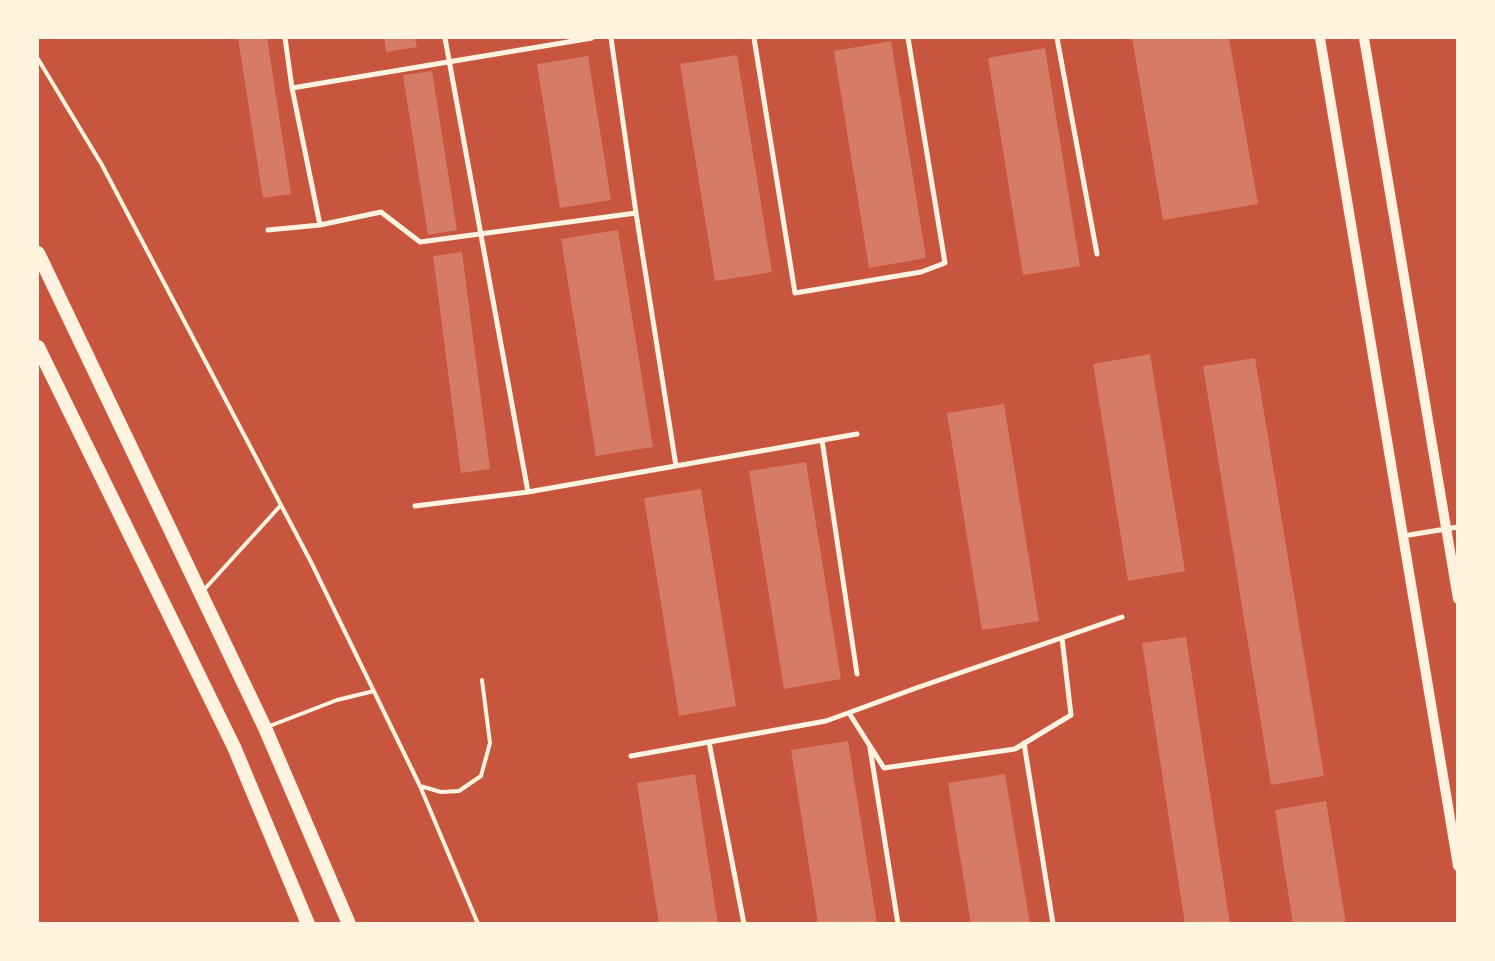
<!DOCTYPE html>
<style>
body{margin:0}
#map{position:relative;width:1495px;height:961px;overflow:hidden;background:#c8553d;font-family:"Fira Sans",sans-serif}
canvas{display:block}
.frame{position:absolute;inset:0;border:39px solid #fff3e0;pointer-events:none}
</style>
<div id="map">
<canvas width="1495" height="961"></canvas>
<div class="frame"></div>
</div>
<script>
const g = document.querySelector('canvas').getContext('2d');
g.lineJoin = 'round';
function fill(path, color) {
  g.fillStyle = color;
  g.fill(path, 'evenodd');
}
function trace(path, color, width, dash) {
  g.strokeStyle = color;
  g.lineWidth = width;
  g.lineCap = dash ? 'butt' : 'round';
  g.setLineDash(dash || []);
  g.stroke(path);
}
fill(new Path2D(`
 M238,38H267L291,194L263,198Z
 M384,38H415L417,47L386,52Z
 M1132,38H1229L1258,204L1163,220Z
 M891,41L926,258L869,268L834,51Z
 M1045,48L1080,266L1023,275L988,58Z
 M737,55L772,272L715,281L680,64Z
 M588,56L611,200L560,208L537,64Z
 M432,71L457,230L428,235L403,75Z
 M618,230L653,447L596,456L561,239Z
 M462,252L490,469L461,473L433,256Z
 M1150,354L1185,571L1128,581L1093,364Z
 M1255,358L1324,776L1271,785L1203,366Z
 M1004,404L1039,621L982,630L947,413Z
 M806,462L841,679L784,689L749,471Z
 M701,489L736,706L679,716L644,498Z
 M1186,637L1230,924H1185L1142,643Z
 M848,741L877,924H818L791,750Z
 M695,774L718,924H659L637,783Z
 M1005,774L1030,924H971L948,783Z
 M1326,801L1346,924H1293L1275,810Z`), '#d67c66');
trace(new Path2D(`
 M38,59L102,165L311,562L420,786L478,924
 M202,592L281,505
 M267,727L337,700L374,691
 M420,786L441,792L459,791L481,776L490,743L482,680`), '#fff3e0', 4);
trace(new Path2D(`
 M285,38L292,88L320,225
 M445,38L528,492
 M611,38L636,213L676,466
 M754,38L795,293L921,272L945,263L908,38
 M1057,38L1097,254
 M292,88L592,38
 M268,230L320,225L381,212L420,242L636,213
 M822,440L857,674
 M415,506L528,492L857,434
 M1403,536L1458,527
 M849,713L884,768L1015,749L1071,715L1062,638
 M709,742L744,924
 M1024,743L1053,924
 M870,748L898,924
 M631,756L826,721L919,687L1122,617`), '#fff3e0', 5);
trace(new Path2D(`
 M1320,38L1458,866
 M1364,38L1458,599`), '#fff3e0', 10);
trace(new Path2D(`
 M38,253L265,728L349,924
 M38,347L234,747L308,924`), '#fff3e0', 14);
</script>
